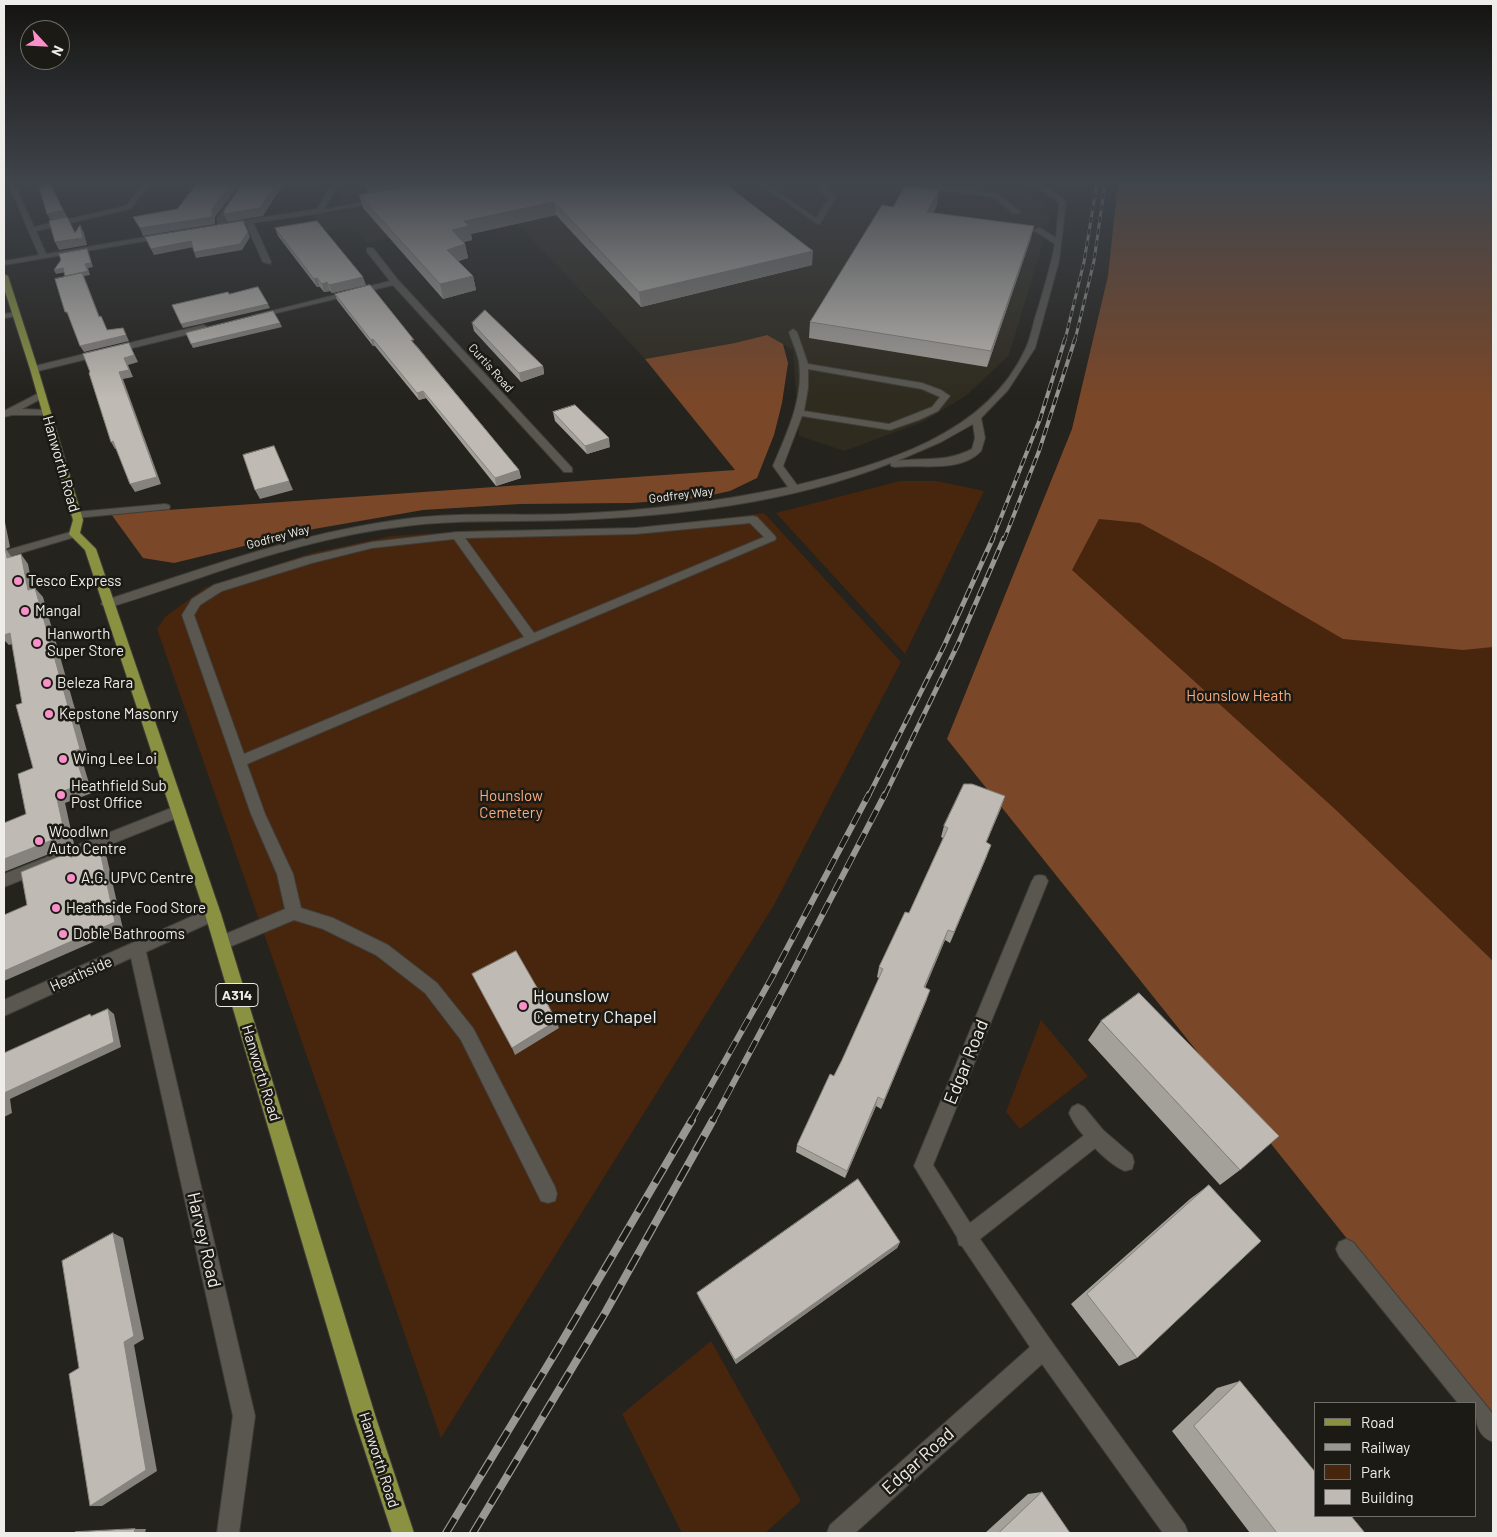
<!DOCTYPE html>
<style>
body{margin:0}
#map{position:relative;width:1497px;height:1537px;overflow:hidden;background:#25231d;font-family:Barlow,sans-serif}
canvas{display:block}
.frame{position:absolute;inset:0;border:5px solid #eeede9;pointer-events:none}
.legend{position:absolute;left:1314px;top:1402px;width:162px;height:115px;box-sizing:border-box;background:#1b1a14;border:1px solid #6f6e69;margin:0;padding:6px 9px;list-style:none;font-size:15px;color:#eeede9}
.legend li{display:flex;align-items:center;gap:10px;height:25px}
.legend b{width:25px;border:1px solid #6f6e69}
.north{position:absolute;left:20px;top:20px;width:50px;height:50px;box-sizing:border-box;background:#1b1a14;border:1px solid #6f6e69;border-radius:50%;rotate:115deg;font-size:14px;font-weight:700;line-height:20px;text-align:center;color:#eeede9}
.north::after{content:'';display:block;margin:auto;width:18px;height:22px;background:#f990ca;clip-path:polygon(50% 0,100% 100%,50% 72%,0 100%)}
</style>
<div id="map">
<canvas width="1497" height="1537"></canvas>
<div class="frame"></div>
<ul class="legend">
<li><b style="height:6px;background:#8a9241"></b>Road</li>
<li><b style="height:6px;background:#999792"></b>Railway</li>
<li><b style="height:14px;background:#48250d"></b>Park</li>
<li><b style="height:14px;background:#bfbab3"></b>Building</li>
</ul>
<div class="north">N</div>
</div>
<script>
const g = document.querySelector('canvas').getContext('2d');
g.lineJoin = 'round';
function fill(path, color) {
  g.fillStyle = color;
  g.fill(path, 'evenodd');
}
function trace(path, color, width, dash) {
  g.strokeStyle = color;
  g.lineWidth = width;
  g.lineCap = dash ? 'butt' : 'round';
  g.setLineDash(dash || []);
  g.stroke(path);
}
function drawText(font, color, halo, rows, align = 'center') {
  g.font = font + ' Barlow,sans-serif';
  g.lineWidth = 5;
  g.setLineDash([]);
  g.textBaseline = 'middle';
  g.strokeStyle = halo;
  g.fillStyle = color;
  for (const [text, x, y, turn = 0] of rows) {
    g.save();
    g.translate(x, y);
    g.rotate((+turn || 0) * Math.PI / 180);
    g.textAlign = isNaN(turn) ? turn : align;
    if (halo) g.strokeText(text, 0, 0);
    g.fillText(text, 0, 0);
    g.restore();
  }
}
fill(new Path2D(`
 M348,183H983L1029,194L1044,205L1050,219L1009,355L967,395L923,422L844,451L799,436L793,350L766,335L735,343L645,359L497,202L507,215L367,243L356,231L321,230L313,215L325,213L336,204Z`), '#2f2b1f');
fill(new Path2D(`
 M1118,183H1493V1421L947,739L1072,429L1108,276Z
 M900,481H937L984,491L905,654L776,513Z
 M764,513L901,662L774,905L441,1438L157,629L165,617L206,587L312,553L391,536L497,529L567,530L649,527Z
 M1041,1020L1088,1076L1020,1129L1006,1112Z
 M711,1341L801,1501L765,1533H682L622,1414Z`), '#48250d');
fill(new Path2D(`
 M1118,183H1493V647L1463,650L1343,639L1213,563L1140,523L1099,519L1072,570L1337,811L1493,961V1421L947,739L1072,429L1108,276Z
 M767,335L783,344L788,363L782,403L774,435L757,478L730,491L698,498L632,503L520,504L423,510L314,529L174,563L143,558L111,514L735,470L645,359L735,343Z`), '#7a4728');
const service = new Path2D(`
 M758,183H765L816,218L829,198L819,190V188L826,183H833L826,189L836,197L820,224H817Z
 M915,183L997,194L1021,212L1014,214L993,197L917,187L914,185Z
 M1025,183C1041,183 1055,191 1066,202L1059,261L1035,348L1008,390L981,418L985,438L981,451C960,473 922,464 895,467L891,466V463C790,503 678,516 571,520C516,522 461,519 406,526C335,534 266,555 199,578C168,588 138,599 107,608L101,604L103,601C202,569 301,532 405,519C460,512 516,516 571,514C645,511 717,502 788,487L773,466C787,433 804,398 799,362C797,351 792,342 789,332L793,329L797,332L808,364L922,383L941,390L950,396L938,411L919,420L890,430L802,416L783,466L797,485C882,464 985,436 1025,350C1030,340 1032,329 1035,318C1043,293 1050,269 1055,244L1033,230L1040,228L1056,238L1059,203L1041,189ZM808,369L922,389L940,397L932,407L889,424L804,411L808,388ZM973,424L975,438L972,449C945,463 924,457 897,461L941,442Z
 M380,199L383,201L382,202L319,213L315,211Z
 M246,220L253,222L271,262L270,264L263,262L245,222Z
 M165,504L169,505L170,507L169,509L76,518L71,515L76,512Z
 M753,516L757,517L775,536L776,538L775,540L247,764L265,814L293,874L301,908L333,918L388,945L437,983L473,1028L555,1187L557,1194L555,1201L548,1203L541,1201L461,1040L425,993L376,955L323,929L294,920L222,950L216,948L214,943L216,938L285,909L277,874L251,814L182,615L192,599L214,585L305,557L372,542L457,532L636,528ZM750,523L764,537L534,633L465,538L636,534ZM454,539L524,637L244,754L194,615L200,605L222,591L312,563L372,548Z
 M179,805L184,807L186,811L184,815L4,887V874Z
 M1078,1104L1084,1107L1103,1130L1132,1155L1134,1162L1132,1169L1125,1171C1107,1164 1076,1131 1069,1113L1072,1107Z
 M1346,1239L1353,1242L1493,1414V1442C1475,1435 1476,1420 1476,1403H1458L1339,1256L1336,1249L1339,1242Z`);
const minor = new Path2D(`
 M8,183H14L34,227L126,206L145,183H152L130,209L36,231L46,254L163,234L167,236L163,238L4,265V261L39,255Z
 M242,183H248L225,218V223L317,209L333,183H339L322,213L218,228L217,218Z
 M367,248H373L398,280L572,468V472H564L393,285L256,318L252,316L390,281L367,252Z
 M16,312L20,314L19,316L4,318V314Z
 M203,325L206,326V330L34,372L30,369L31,367Z
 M41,392L46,395L44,397L22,409L46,410L49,411V415H12L4,417V411Z
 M1040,875L1045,876L1048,881L933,1165L970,1223L1091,1130L1097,1127L1103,1130L1106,1136L1103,1142L980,1239L1054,1345L1185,1525L1188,1533H1163L1042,1364L855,1533H827L830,1525L1030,1347L962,1246L959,1245L957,1237L914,1166L1032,881L1035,876Z
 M213,907L218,909L221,914L218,919L146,952L255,1416L239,1533H217L233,1416L131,958L4,1016V1000Z`);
const tertiary = new Path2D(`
 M74,531L79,534L78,536L4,558V551Z`);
const primary = new Path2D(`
 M4,274L8,276L38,369L83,520L80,533L96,549L221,914L376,1418L414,1533H392L354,1418L205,914L85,550L69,534L73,520L30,369L4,288Z`);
trace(service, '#3f3e39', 2);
trace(minor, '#3f3e39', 2);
trace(tertiary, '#3f3e39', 2);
trace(primary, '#3f3e39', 2);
fill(service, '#595750');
fill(minor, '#595750');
fill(tertiary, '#595750');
fill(primary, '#8a9241');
const railFar4 = new Path2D(`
 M1065,340L1084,262L1097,183
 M1075,340L1094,261L1105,183`);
const railFar3 = new Path2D(`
 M992,540L1040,419L1065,339
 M1004,540L1039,451L1075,339`);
const railFar2 = new Path2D(`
 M869,795L944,646L993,538
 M885,795L958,644L1004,538`);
const railFar1 = new Path2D(`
 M691,1121L771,979L869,794
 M713,1121L789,979L885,794`);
const rail = new Path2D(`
 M446,1533L557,1350L692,1120
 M473,1533L605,1313L713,1120`);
trace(railFar4, '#999792', 3);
trace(railFar3, '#999792', 4);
trace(railFar2, '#999792', 5);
trace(railFar1, '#999792', 6);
trace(rail, '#999792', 8);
trace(railFar4, '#1b1a14', 2, [6]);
trace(railFar3, '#1b1a14', 2.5, [8]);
trace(railFar2, '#1b1a14', 3, [10]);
trace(railFar1, '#1b1a14', 4.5, [13]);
trace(rail, '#1b1a14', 5.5, [17]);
fill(new Path2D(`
 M364,183H724L812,265L641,307L556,215L471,234L472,240L464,242L465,244L468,258L458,261L473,276L476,290L443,299L363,208L359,195L369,193Z
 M937,205L933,213L1034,226L1030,241L987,367L809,338L810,322L893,207Z
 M275,228L366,285L332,293L330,291L324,292L320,287H317L278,236Z
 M335,294L416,345L519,470L521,478L496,486L426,398L419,400L375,346H373L337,300Z
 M472,323L543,366L544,374L521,382L474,331Z
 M553,412L610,447L587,454L555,421Z
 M1001,808L986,843L987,856L950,943L945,940L925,988L927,999L881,1109L876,1106L845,1178L796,1152L797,1145L842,1060L879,978L877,977L879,967L909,913L943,838L941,837L944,826Z
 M1101,1021L1240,1170L1220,1185L1088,1040Z
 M1209,1185L1137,1358L1119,1366L1071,1304L1190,1199Z
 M900,1242L897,1248L736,1364L699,1298L697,1293Z
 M1240,1381L1365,1533H1250L1172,1431L1217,1388Z
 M1042,1492L1070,1533H985L1028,1494Z`), '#a4a09a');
fill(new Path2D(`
 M50,183L67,217L51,221L47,214Z
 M232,183H241L215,217V224L143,236L140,228L212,209Z
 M276,183H284L263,216L227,222L224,214Z
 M384,183H461L371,199L368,186Z
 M939,190L937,205L925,227L927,212Z
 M554,202L556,215L471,234L472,240L455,244L452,230L464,221Z
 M80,225L84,233L87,245L59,250L55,242L78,239Z
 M1034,226L1030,241L987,367L991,351Z
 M248,232L250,237L242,250L196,258L194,252Z
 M191,241L194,247L154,255L151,249Z
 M465,244L468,258L450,264L447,250Z
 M87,249L89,253L93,267L88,268L90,275L84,276L102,323L99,317L68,280L65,276L85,264Z
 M813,251L812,265L641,307L639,292Z
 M63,268L66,272L56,274L54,270Z
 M473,276L476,290L443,299L440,284Z
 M363,277L366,285L332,293L329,285Z
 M317,278L320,287H317L314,279Z
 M327,282L330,291L324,292L322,284Z
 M268,304L270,308L183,328L181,324Z
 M280,323L282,327L193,348L191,344Z
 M123,328L129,341L84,352L80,346Z
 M373,339L375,346H373L371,340Z
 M129,343L138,362L128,365L133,377L123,379L161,484L135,492L130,484L119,372Z
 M543,366L544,374L521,382L519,373Z
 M423,391L426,398L419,400L417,393Z
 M609,438L610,447L587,454L585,446Z
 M113,441L117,448L115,449L111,442Z
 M274,446L293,490L260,499L255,490Z
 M519,470L521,478L496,486L495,478Z
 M4,517L10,547L6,549L12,558H7L4,549Z
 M21,554L28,564L35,600L28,590Z
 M35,588L43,597L89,758L82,760L92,793L65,803L74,844L4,872V859L56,794L74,751Z
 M10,633L18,642L9,645L4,640V635Z
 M1005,796L1001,808L982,853L986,842Z
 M991,845L987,856L950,943L954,932Z
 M99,846L106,854L123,929L4,981V971Z
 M948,930L945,940L921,997L924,987Z
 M930,990L927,999L881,1109L884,1100Z
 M108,1009L114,1014L121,1047L10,1099L12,1113L4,1117V1093Z
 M556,1021L559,1028L515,1055L512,1048Z
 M878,1097L876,1106L845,1178L847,1171Z
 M113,1233L123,1238L144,1339L134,1345L157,1471L102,1506H90L124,1342Z
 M900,1242L897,1248L736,1364L735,1360Z
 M135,1529H146L145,1533H134Z`), '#86827d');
const building = new Path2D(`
 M50,183L63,210L47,214L39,187Z
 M198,183H232L212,209V217L140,228L133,217L177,209Z
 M243,183H276L260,208L224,214V211Z
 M366,183H384L368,186Z
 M426,183H724L813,251L639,292L554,202L464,221L469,226L452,230L465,244L447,250L473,276L440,284L359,195Z
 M905,186L939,190L927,212L1034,226L991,351L810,322L882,205L893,207Z
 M67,217L75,233L80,225L83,238L55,242L49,221Z
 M243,221L248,232L240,244L194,252L191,241L151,249L145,237Z
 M317,221L363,277L329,285L327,282L322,284L317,278L314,279L275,228Z
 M87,249L91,263L85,264L88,271L65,276L63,268L54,270L61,260L59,254Z
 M82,273L99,317L101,316L107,330L123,328L126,335L80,346L67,312H65L55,279Z
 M370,285L414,340H411L519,470L495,478L423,391L417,393L373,339L371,340L335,294Z
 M258,287L268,304L181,324L172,305L228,292L229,294Z
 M485,310L543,366L519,373L472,323Z
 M273,311L280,323L191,344L186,333Z
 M129,343L134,355L124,358L129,370L119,372L157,477L130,484L113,441L111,442L89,373L90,372L83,354Z
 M575,405L609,438L585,446L553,412Z
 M274,446L289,481L255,490L243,455Z
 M4,548H5L7,558L21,554L28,590L35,588L80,749L74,751L84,783L56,794L65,835L4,859V823L26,814L18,774L33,768L16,705L22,703L10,633L4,635Z
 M964,784H972L1005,796L986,842L991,845L954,932L948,930L924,987L930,990L884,1100L878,1097L847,1171L797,1145L830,1074L834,1076L842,1060L883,969L879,967L905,912L909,913L948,828L944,826Z
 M99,846L115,922L4,971V915L27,905L21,872L70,852L71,857Z
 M516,951L543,998L544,997L556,1021L512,1048L472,974Z
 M1139,993L1279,1136L1240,1170L1101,1021Z
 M108,1009L114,1042L4,1093V1053L90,1014L91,1016Z
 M858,1179L900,1242L735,1360L697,1293Z
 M1209,1185L1261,1241L1137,1358L1087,1294Z
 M113,1233L134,1336L124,1342L146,1470L90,1506L69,1374L79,1368L62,1261Z
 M1240,1381L1316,1473V1516H1351L1365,1533H1277L1194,1426Z
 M1042,1492L1070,1533H999Z
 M135,1529L134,1533H74L75,1532Z`);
fill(building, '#bfbab3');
trace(building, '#86827d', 1);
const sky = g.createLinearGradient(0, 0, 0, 398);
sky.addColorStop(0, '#141310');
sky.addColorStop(0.46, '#40454c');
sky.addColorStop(1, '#40454c00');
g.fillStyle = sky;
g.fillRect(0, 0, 1497, 398);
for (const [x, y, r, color] of [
 [18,581,5,"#f990ca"],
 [25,611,5,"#f990ca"],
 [37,643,5,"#f990ca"],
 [47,683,5,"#f990ca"],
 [49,714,5,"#f990ca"],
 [63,759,5,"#f990ca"],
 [61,795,5,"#f990ca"],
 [39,841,5,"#f990ca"],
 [71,878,5,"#f990ca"],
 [56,908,5,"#f990ca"],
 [63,934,5,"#f990ca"],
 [523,1006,5,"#f990ca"]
]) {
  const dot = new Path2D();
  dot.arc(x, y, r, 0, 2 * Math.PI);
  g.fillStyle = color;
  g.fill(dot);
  trace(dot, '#1b1a14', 2);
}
drawText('12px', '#eeede9', '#1b1a14', [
 ["Curtis Road",491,368,48],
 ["Godfrey Way",681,495,-7],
 ["Godfrey Way",278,537,-15]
]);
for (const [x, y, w] of [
 [237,995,42]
]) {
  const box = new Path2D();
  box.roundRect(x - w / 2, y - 11.5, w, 23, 4);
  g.fillStyle = '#1b1a14';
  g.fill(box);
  trace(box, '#eeede9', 1);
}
drawText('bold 14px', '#eeede9', null, [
 ["A314",237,995]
]);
drawText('15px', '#eeede9', '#1b1a14', [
 ["Hanworth Road",61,464,74],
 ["Heathside",81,974,-24],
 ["Hanworth Road",261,1073,73],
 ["Hanworth Road",379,1460,72]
]);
drawText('15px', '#eeede9', '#1b1a14', [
 ["Tesco Express",28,581],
 ["Mangal",35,611],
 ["Hanworth",47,634],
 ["Super Store",47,651],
 ["Beleza Rara",57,683],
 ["Kepstone Masonry",59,714],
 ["Wing Lee Loi",73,759],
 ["Heathfield Sub",71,786],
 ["Post Office",71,803],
 ["Woodlwn",49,832],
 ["Auto Centre",49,849],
 ["A.G. UPVC Centre",81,878],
 ["Heathside Food Store",66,908],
 ["Doble Bathrooms",73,934]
], 'left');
drawText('15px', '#fcac7e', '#1b1a14', [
 ["Hounslow Heath",1239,696],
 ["Hounslow",511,796],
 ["Cemetery",511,813]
]);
drawText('18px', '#eeede9', '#1b1a14', [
 ["Hounslow",533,996],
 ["Cemetry Chapel",533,1017]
], 'left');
drawText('18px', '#eeede9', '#1b1a14', [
 ["Edgar Road",966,1062,-68],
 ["Harvey Road",204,1240,77],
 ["Edgar Road",918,1461,-42]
]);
</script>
